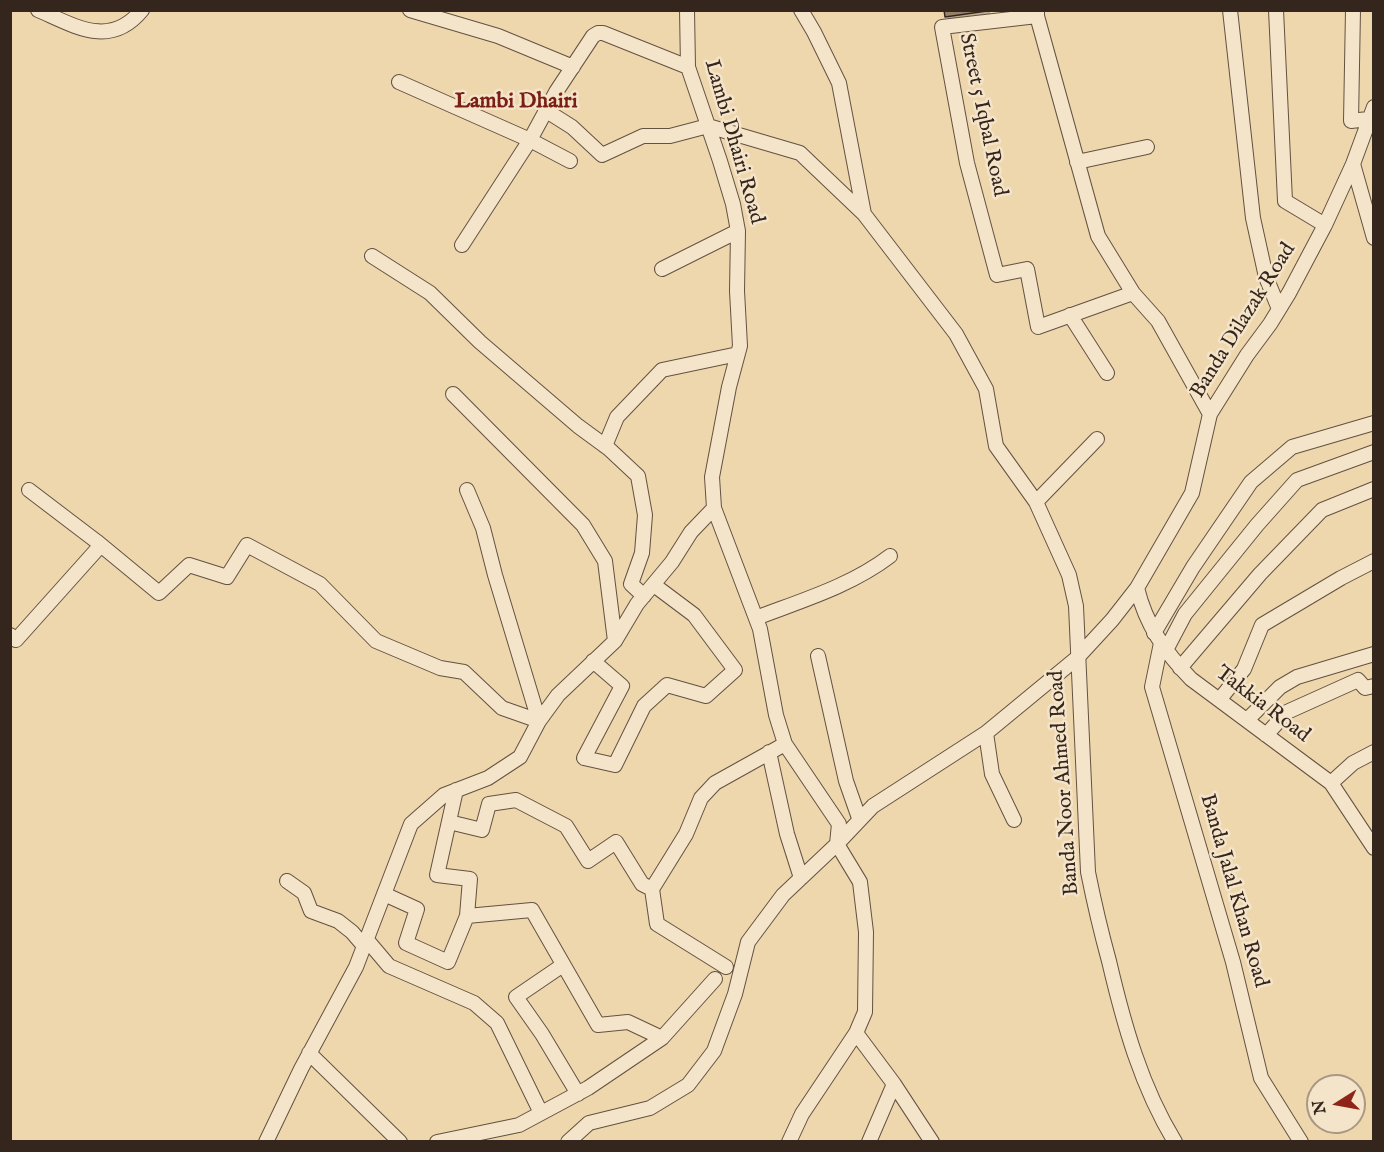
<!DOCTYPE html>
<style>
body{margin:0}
#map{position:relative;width:1384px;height:1152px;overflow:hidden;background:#eed6ad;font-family:"IM FELL English",serif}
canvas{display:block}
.frame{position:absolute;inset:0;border:12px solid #35261d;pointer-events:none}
.north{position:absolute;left:1306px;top:1074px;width:60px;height:60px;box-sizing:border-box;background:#f4e4ca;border:2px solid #a89885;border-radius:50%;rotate:259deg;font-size:16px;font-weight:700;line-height:24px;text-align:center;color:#35261d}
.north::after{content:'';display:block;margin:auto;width:21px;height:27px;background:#8f2418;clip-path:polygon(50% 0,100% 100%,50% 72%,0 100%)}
</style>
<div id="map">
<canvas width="1384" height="1152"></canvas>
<div class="frame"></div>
<div class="north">N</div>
</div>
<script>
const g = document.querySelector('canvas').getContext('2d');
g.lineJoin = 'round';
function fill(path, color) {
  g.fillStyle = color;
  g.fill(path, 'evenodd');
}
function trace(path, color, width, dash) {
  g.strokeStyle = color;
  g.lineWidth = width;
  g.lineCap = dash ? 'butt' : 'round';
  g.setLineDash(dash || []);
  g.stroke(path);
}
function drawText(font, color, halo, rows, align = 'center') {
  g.font = font + ' "IM FELL English",serif';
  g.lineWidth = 5;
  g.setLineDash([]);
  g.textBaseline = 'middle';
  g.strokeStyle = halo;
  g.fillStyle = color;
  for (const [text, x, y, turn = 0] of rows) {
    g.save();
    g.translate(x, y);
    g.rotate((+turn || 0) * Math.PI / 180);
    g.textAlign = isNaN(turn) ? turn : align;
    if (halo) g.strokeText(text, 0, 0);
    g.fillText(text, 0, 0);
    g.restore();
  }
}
fill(new Path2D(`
 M946,10H990V16L949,23Z`), '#0003');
const building = new Path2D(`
 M944,10H987V11L945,17Z`);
fill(building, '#958268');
trace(building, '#35261d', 1.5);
const minor = new Path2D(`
 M38,10C75,26 110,49 142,10
 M410,10L498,36L573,67
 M687,10L688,67L720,161L733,204L738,231L737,291L740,346L729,387L712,477L714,508L760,629L776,715L785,744L839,824L837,844L860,882L866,932L865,1012L856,1033L894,1084L932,1142
 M801,10L814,32L839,83L864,214L956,334L986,389L996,446L1036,502L1069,575L1076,606L1088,872C1094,902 1101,932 1109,961C1124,1025 1141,1086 1175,1142
 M1037,10V16L942,27L967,163L997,275L1027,269L1038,327L1133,293
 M1230,10L1253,218L1266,277L1279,309
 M1276,10L1285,201L1325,225
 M1353,10L1351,121L1368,119
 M1037,16L1098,236L1133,293L1158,321L1210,414
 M399,82L530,140L570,161
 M545,110L572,127L602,155L643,136H670L708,126L800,153L864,214
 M1077,162L1147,147
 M1353,164L1374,238
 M462,245L530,140L556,92L593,36L598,33H603L688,67
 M372,256L430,293L480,342L578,426L608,448L638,476L645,515L642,553L631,584L644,596
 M662,269L738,231
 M1070,315L1107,373
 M453,394L583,525L605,561L615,641
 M605,446L617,417L662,370L738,354
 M29,490L96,541L159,593L189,565L227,577L247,545L320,584L376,641L440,668L464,672L502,708L539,721
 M467,490L483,528L495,575L539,721
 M1036,502L1097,439
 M1137,588C1146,625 1165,652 1191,679L1331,783L1374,848
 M756,618C800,601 851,586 890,556
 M1154,633L1193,567L1251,482L1292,447L1374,423
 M10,635L16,640L101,545
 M1161,643L1152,687L1233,962L1261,1078L1301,1142
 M1166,650L1185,614L1257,525L1297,480L1374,452
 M818,656L846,781L859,818
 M593,661L622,686L584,758L615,765L644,706L667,685L706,696L735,670L694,615L654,585
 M1180,668L1260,574L1322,510L1374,489
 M1220,699L1244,669L1262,625L1341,578L1374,561
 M1247,720L1280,687L1297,677L1374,654
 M986,733L992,774L1014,820
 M1266,735L1287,712L1358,680L1365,688L1374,686
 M769,752L787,834L801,878
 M1331,783L1353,763L1374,752
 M456,790L437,875L470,879L467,916
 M449,822L482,830L489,804L516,800L566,826L588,861L616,842L642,884L652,889
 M287,881L304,893L311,911L338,921L352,932L364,946
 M384,894L417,909L406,943L448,962L467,916L532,910L598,1025L628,1022L662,1038
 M367,940L389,966L474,1003L497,1023L541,1113
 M563,965L516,997L542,1034L578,1094
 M726,967L657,924L652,889L686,834L701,798L715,783L785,744
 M309,1053L400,1142
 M266,1142L301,1069L356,967L411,824L444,795L488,778L520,757L539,721L558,695L615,641L637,604L672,562L691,532L714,508
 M437,1142L519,1125L588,1088L662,1038L715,979
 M568,1142L589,1123L650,1108L688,1085L714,1051L735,994L748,942L783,895L837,844L873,806L986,733L1077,658L1112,620L1137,588L1192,493L1210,414L1247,355L1270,324L1289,293L1325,225L1353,164L1374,107
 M789,1142L802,1114L856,1033
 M869,1142L894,1084`);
trace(minor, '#635241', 16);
trace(minor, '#f4e4ca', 14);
drawText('21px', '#35261d', '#f4e4ca', [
 ["Street 5 Iqbal Road",982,115,78],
 ["Lambi Dhairi Road",733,142,74],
 ["Banda Dilazak Road",1244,321,-58],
 ["Takkia Road",1262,705,37],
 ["Banda Noor Ahmed Road",1065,783,-94],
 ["Banda Jalal Khan Road",1233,891,74]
]);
drawText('bold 22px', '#7a1f14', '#f4e4ca', [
 ["Lambi Dhairi",516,102]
]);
</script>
